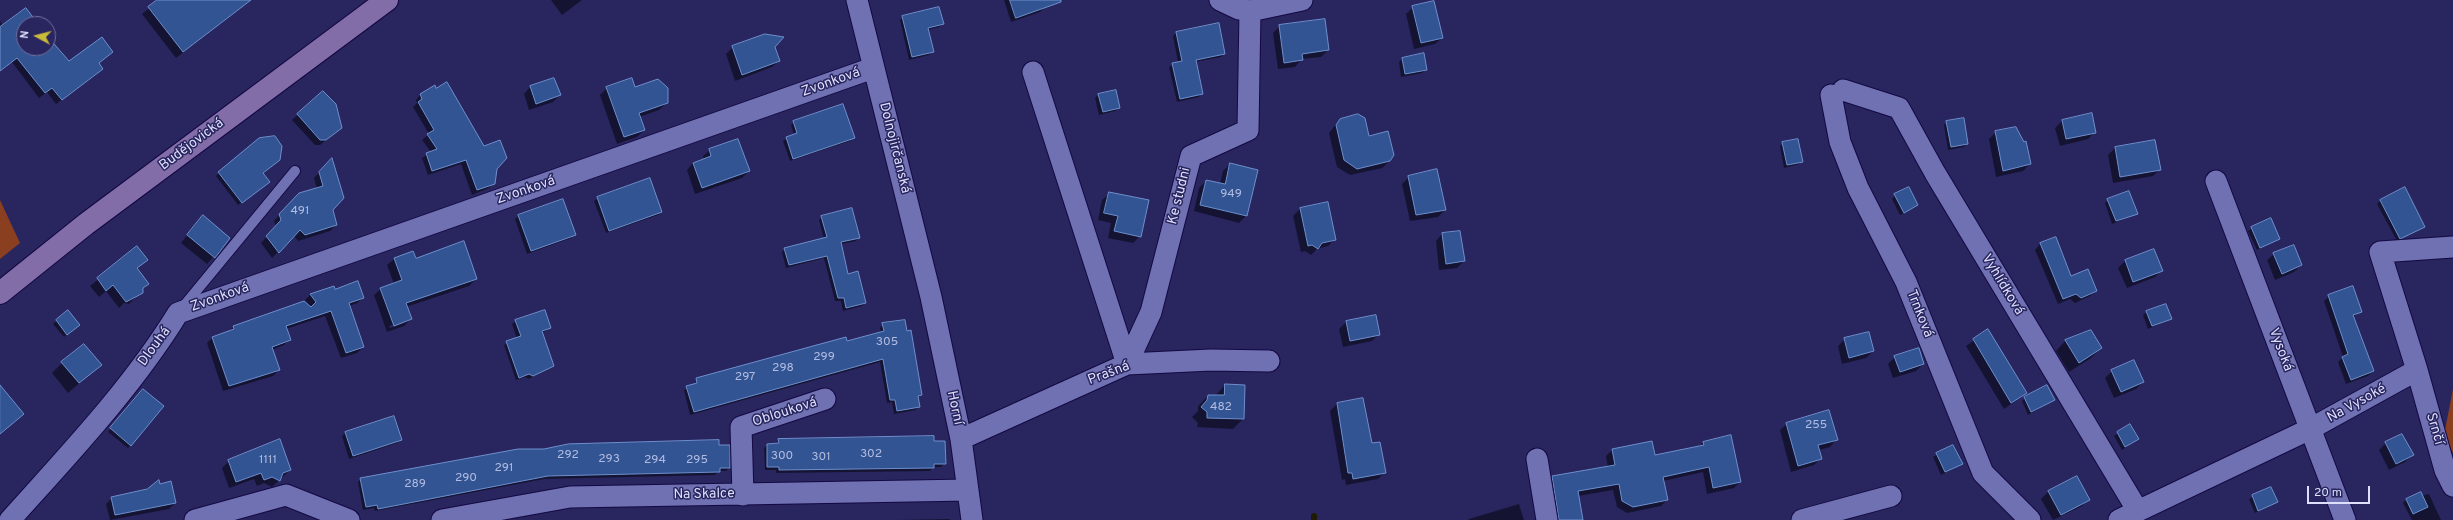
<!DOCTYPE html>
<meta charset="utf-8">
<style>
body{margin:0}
#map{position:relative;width:2453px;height:520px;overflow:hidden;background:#29255f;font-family:Overpass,sans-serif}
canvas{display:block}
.north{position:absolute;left:16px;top:16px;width:40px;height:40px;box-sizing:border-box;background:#29255f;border:1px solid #716f9e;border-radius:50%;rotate:277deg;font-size:11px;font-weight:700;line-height:16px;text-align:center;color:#dddffc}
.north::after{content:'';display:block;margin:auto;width:14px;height:18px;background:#caba3a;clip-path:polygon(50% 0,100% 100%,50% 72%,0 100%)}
.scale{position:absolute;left:2307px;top:486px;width:63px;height:18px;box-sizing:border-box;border:2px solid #dddffc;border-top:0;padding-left:5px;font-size:12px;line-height:14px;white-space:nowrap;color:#dddffc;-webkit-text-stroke:3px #29255f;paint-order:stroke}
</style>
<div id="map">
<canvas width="2453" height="520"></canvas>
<div class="north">N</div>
<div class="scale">20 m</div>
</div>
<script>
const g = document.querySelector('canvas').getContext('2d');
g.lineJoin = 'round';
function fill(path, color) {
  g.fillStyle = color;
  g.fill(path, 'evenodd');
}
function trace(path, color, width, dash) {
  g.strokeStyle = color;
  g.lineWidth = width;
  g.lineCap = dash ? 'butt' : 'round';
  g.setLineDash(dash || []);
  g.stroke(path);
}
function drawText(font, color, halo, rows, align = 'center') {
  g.font = font + ' Overpass,sans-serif';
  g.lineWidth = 3;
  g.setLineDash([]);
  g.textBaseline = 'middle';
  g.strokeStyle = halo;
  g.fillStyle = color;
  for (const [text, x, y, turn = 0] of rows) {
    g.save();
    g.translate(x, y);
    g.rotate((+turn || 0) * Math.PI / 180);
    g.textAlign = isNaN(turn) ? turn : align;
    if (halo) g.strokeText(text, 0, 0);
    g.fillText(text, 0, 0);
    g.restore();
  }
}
fill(new Path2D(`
 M0,200L20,243L0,259Z
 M2453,389V453L2444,435Z`), '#893f20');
fill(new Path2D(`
 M159,0H243L246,3L176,58L142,14Z
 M551,0H582L562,15Z
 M1004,0H1043L1045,7L1040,12L1011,22Z
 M1413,7L1442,38L1435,44L1414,49L1406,14Z
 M26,9L37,24H24V48H48V39L68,63H98L97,74L56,104L47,92L39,98L12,62L0,71V21L3,26Z
 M903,17L943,24L939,27L927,30L932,52L929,55L909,60L900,20Z
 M1280,26L1328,50L1321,57L1302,59L1295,67L1278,69L1273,33Z
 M1177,32L1224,54L1221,57L1195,62L1202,93L1199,97L1177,102L1169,67L1178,62L1173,36Z
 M774,46L779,61L772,67L735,81L726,54L733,47Z
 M1423,54L1426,70L1422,73L1401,77L1399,62L1402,59Z
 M530,87L560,95L553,102L529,110L524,94Z
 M607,88H635L667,103L659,110L639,117L644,130L637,137L617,144L600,95Z
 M323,92L341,128L320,145H315L292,120Z
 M420,95L496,168L494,183L489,188L472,195L461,164L428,175L422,158L431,152L422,140L429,134L413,107L417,103L416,100Z
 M1098,95L1119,108L1115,111L1099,115L1095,98Z
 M1340,119L1368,137L1390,161L1382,168L1350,175L1337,167L1329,133Z
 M2062,121L2095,132L2088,139L2060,146L2055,128Z
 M794,122L854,137L850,141L790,161L783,141L794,135L791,125Z
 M1947,122L1967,144L1964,147L1948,150L1944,125Z
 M1996,132L2030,164L2023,171L1996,177L1989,139Z
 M1783,143L1802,161L1799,164L1784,168L1780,146Z
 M2115,148L2160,169L2153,176L2113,183L2108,155Z
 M710,150L749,171L742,178L695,194L687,170L693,163L704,160L703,156Z
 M331,160L332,210L336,225L330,231L298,241L294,236L272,258L261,243L276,227L274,221L293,200L317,189L314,178Z
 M276,163L262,174L265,185L238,205L216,176L219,173Z
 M1230,164L1246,216L1239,223L1194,211L1199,188L1206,181L1220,184L1223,171Z
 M1409,177L1445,210L1438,217L1410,221L1402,184Z
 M1109,194L1140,236L1133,243L1108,238L1111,223L1098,220L1102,200Z
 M1895,195L1917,205L1900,215L1892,199Z
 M598,198L661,211L658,215L606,233L594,201Z
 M2108,200L2136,214L2112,224L2105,203Z
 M2380,201L2424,226L2397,241L2377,204Z
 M1327,203L1335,239L1328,246L1317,249L1311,255L1305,251L1301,252L1293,216L1300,209Z
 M519,216L574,235L571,238L527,254L515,219Z
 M822,216L859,237L856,241L841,244L847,275L865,303L862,306L843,311L841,301H835L824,258L786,268L782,252L785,249L824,239L819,220Z
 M196,224L229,239L207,264L181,243Z
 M2252,228L2279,238L2257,250L2248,231Z
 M1442,234L1464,261L1457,268L1439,270L1436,241Z
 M2056,238L2070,277L2096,291L2090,296L2075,303L2070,299L2058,304L2035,250L2040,244Z
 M137,248L146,259L136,269L148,284L129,304L124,303L119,308L106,291L99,297L90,286Z
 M2154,250L2162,270L2155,277L2127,288L2118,268L2125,261Z
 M2274,254L2301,265L2294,272L2275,280L2267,260Z
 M394,259H415L476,279L469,286L406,307L411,319L404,326L387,332L374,295L381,289L394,284L387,265ZM404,321V323L390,328L389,326Z
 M333,287L334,291L363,298L357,303L349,306L363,347L357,353L341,358L325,316L286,329L290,339L284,345L272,350L279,370L273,376L223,391L207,343L212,338L228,332L234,326L309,305L305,300L310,295Z
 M2329,296L2361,311L2353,317L2373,371L2368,376L2346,384L2338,362L2343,357L2324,301Z
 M68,311L75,328L64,337L53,324Z
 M2147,312L2171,319L2148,329L2143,315Z
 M516,321L550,328L542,333L553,365L529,379L525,377L516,380L504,345L517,339L512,324Z
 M1346,322L1379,334L1372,341L1343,347L1339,329Z
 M883,324L921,395L917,399L919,407L915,410L894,414L892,402L887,403L880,362L690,415L684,390L694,385L697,379L881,333L880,328Z
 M1988,331L2026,393L2004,409L1966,346Z
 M2091,332L2101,348L2091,358L2069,372L2056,351L2065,341Z
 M1845,339L1873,351L1866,358L1842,364L1838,346Z
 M1895,357L1923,364L1916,371L1893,378L1888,364Z
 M62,363L100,365L68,393L52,373Z
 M2112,371L2143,382L2136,389L2114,398L2105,378Z
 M1225,385L1243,419L1233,429L1197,427L1198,423L1192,417L1198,411V406L1208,396H1215Z
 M140,393L131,445L128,448L108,432Z
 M2025,398L2054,400L2028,415L2022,401Z
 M1337,404L1385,472L1378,479L1346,485L1345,479L1342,480L1330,411Z
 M1787,424L1836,440L1830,447L1819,450L1821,458L1814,465L1791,472L1780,430Z
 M2130,425L2138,439L2122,450L2114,436Z
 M345,433L401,440L397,443L349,459L342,436Z
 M779,440L933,442L945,463L941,467H933L930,471L776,473V470H765L764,448L768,445L776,444Z
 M1651,442L1654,457L1699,447L1703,442L1740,482L1734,488L1707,494L1703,472L1663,481L1667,500L1661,506L1627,513L1617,507L1613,490L1578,496L1582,520H1552L1546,483L1552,477L1608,468L1606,456L1612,450Z
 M2386,443L2412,455L2405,462L2389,470L2379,450Z
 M718,446L729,468L726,471H719L715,475L544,479L375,511L374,508L363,510L358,482L361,479Z
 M1953,446L1961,464L1941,475L1933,457Z
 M229,461L290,470L272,487L264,483L257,486L254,479L229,488L222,468Z
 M2077,477L2089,499L2082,506L2053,520L2041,499L2048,492Z
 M159,485L175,503L169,509L110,520L106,504L112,498Z
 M2271,489L2277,502L2255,513L2249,499Z
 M2429,494L2441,520H2412L2403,503L2407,499Z
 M1519,504L1524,520H1468L1469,519Z
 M950,519V520H895Z`), '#0007');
trace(new Path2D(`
 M1314,516V520`), '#1f1b01', 6);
const building = new Path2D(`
 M157,0H251L183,52L148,7Z
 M1010,0H1061V2L1016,18Z
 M1434,1L1443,38L1421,43L1412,6Z
 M939,7L944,24L928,28L934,52L912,57L902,16Z
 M26,8L38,24H24V48H48V37L69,61L102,37L113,52L99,63L103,69L62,100L52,88L45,93L17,58L0,71V27Z
 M1325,19L1329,50L1302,54L1303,60L1284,63L1279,25Z
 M1219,23L1225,54L1196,60L1203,94L1180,99L1172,63L1182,61L1176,32Z
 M765,34L784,37L775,47L780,61L742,75L732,46Z
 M1424,53L1427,70L1405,74L1402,58Z
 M554,78L561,95L536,104L530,86Z
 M632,78L635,87L658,79L668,88V103L639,113L645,130L624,137L606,87Z
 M447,82L484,146L500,140L507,158L497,169L495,184L477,190L466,160L432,171L426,153L437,149L427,134L434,130L418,102L422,99L420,94L435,85L436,88Z
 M1116,90L1120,108L1103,112L1098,94Z
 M323,91L336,104L342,128L326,140H320L297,114Z
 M843,104L855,138L793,159L786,137L797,133L793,121Z
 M2092,113L2096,133L2066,139L2062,120Z
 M1358,114L1365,118L1369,136L1388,131L1394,155L1390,161L1357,169L1344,160L1336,125L1340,119Z
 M1964,118L1968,144L1951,147L1946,121Z
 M2016,127L2024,142L2026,141L2031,164L2003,171L1995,131Z
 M275,136L282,146L280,160L263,173L270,182L242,203L218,172L259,138Z
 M738,139L750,171L702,188L693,163L711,156L709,149Z
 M1798,139L1803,162L1787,165L1782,142Z
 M2155,140L2161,170L2120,177L2115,147Z
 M332,158L344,198L333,210L337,225L305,235L300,230L279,253L266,236L281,220L279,214L299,193L323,186L319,172Z
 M1230,163L1258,170L1247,216L1200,205L1206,180L1225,184Z
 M1437,169L1446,210L1416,215L1408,176Z
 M650,178L662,212L609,231L597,197Z
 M1909,187L1918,205L1904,213L1894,194Z
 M2405,187L2425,227L2400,239L2380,200Z
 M2129,191L2138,214L2116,221L2107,199Z
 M1109,192L1149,200L1141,237L1114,231L1118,216L1104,213Z
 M563,199L576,235L531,251L518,215Z
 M1328,202L1336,240L1322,243L1318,249L1312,245L1308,246L1300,208Z
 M852,208L860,238L841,242L848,274L858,271L866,303L846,308L844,298H838L827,256L789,265L784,248L827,237L821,216Z
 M203,215L230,238L215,258L187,235Z
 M2271,218L2280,239L2260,248L2251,227Z
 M1460,231L1465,261L1446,264L1442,233Z
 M2056,237L2071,276L2088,269L2097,291L2081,298L2076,294L2063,299L2040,243Z
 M464,241L477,279L406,303L412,319L394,326L380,288L402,280L394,258L413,251L416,258Z
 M2294,245L2302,265L2282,274L2273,253Z
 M137,246L148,260L137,268L149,284L143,288V293L126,302L113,285L106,291L97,278Z
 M2154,249L2163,271L2133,282L2125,260Z
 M358,281L364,298L349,303L364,347L346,353L331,311L286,326L291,340L272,347L280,370L229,386L212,337L234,329L233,326L304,301L311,307L316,302L310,294L334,286L335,289Z
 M2353,286L2362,312L2353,315L2374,371L2351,380L2342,357L2348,354L2328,295Z
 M2166,304L2172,319L2152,326L2146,311Z
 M68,310L80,325L67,335L56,320Z
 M545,310L551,328L542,331L554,366L533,376L529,374L519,378L506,341L521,336L515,320Z
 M1376,315L1380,335L1350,341L1346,321Z
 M905,320L907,331L911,330L922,395L918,396L920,407L897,411L895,400H890L883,359L694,412L686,386L697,383L696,378L846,337L847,341L884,331L882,323Z
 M1988,329L2027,393L2011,403L1973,339Z
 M2091,330L2102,348L2079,363L2065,340Z
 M1869,332L1874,351L1849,358L1844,338Z
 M84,344L102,365L79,383L61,362Z
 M1919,348L1924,364L1900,372L1894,356Z
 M2134,360L2144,382L2121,392L2111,370Z
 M1225,384L1245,385L1244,419L1207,418V412L1201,407L1207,400L1208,395H1224Z
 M0,385L24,414L0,434Z
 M2047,385L2055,400L2031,412L2024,397Z
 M143,389L164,406L131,446L110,428Z
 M1363,398L1372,443L1380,442L1386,473L1353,479L1352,473H1348L1337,403Z
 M1829,410L1838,440L1818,445L1822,459L1798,466L1786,423Z
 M394,416L402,440L353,456L345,432Z
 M2130,424L2139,439L2125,447L2117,432Z
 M2402,434L2414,455L2396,464L2385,442Z
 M1731,435L1741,482L1713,488L1709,467L1663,477L1668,500L1633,507L1622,501L1619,484L1578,491L1583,520H1559L1552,476L1615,465L1612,449L1652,441L1655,455L1704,445L1703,442Z
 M934,436V441H945L946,464H934V468L779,470V467H767V444L779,443L778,439Z
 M280,439L291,470L283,473L280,481L272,477L264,480L261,473L236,482L228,460Z
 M719,440V445H730V468H720V472L548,476L378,509L377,505L366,507L360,478L518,449H544L568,444Z
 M1953,445L1963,464L1945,472L1936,453Z
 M2077,476L2090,500L2061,515L2048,491Z
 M159,480L160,484L171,481L176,503L115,515L111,497L147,489Z
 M2271,487L2278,502L2258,511L2252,495Z
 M2421,492L2428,507L2413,514L2406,499Z`);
fill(building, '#325492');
trace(building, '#6e8fcc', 1);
const service = new Path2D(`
 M183,307L295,171`);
const minor = new Path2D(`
 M857,0L931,297L961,439L972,520
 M1220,0L1239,9L1250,11L1302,0
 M1033,72L1127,364
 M1843,90L1899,108L1935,173L2138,511
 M1831,95L1840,142L1858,188L1906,282L1983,473L2030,520
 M2216,181L2345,520
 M1127,364L1151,312L1191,156L1248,130L1250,11
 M2417,370L2445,470L2453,486
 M961,439L1127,364L1211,360L1269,361
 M1537,459L1547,520
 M743,495L741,427L825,399
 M10,520C69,454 132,388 178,313L873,68
 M195,520L286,495L349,520
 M442,520L570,497L968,490
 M1802,520L1891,496
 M2119,520L2310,429L2417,370L2380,252L2453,247`);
const secondary = new Path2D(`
 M0,293L86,224L387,0`);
trace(service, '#140942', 12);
trace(minor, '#140942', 23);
trace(secondary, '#140942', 24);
trace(service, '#7071b2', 10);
trace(minor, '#7071b2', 21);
trace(secondary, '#836da9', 22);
drawText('12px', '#b2bce2', null, [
 ["949",1231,195],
 ["491",300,212],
 ["305",887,343],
 ["299",824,358],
 ["298",783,369],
 ["297",745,378],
 ["482",1221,408],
 ["255",1816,426],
 ["302",871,455],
 ["292",568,456],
 ["300",782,457],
 ["301",821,458],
 ["293",609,460],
 ["1111",268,461],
 ["294",655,461],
 ["295",697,461],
 ["291",504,469],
 ["290",466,479],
 ["289",415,485]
]);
drawText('14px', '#dddffc', '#29255f', [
 ["Zvonková",831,83,-20],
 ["Budějovická",192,145,-37],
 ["Dolnojirčanská",894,148,76],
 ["Zvonková",526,191,-19],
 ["Ke studni",1180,196,-76],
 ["Vyhlídková",2002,285,59],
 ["Zvonková",220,298,-20],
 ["Trnková",1919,314,68],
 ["Dlouhá",155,347,-54],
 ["Vysoká",2280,350,69],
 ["Prašná",1109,374,-21],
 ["Na Vysoké",2357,404,-29],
 ["Horní",954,408,78],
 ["Oblouková",785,413,-18],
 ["Srnčí",2434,429,74],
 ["Na Skalce",704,495,-1]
]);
</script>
